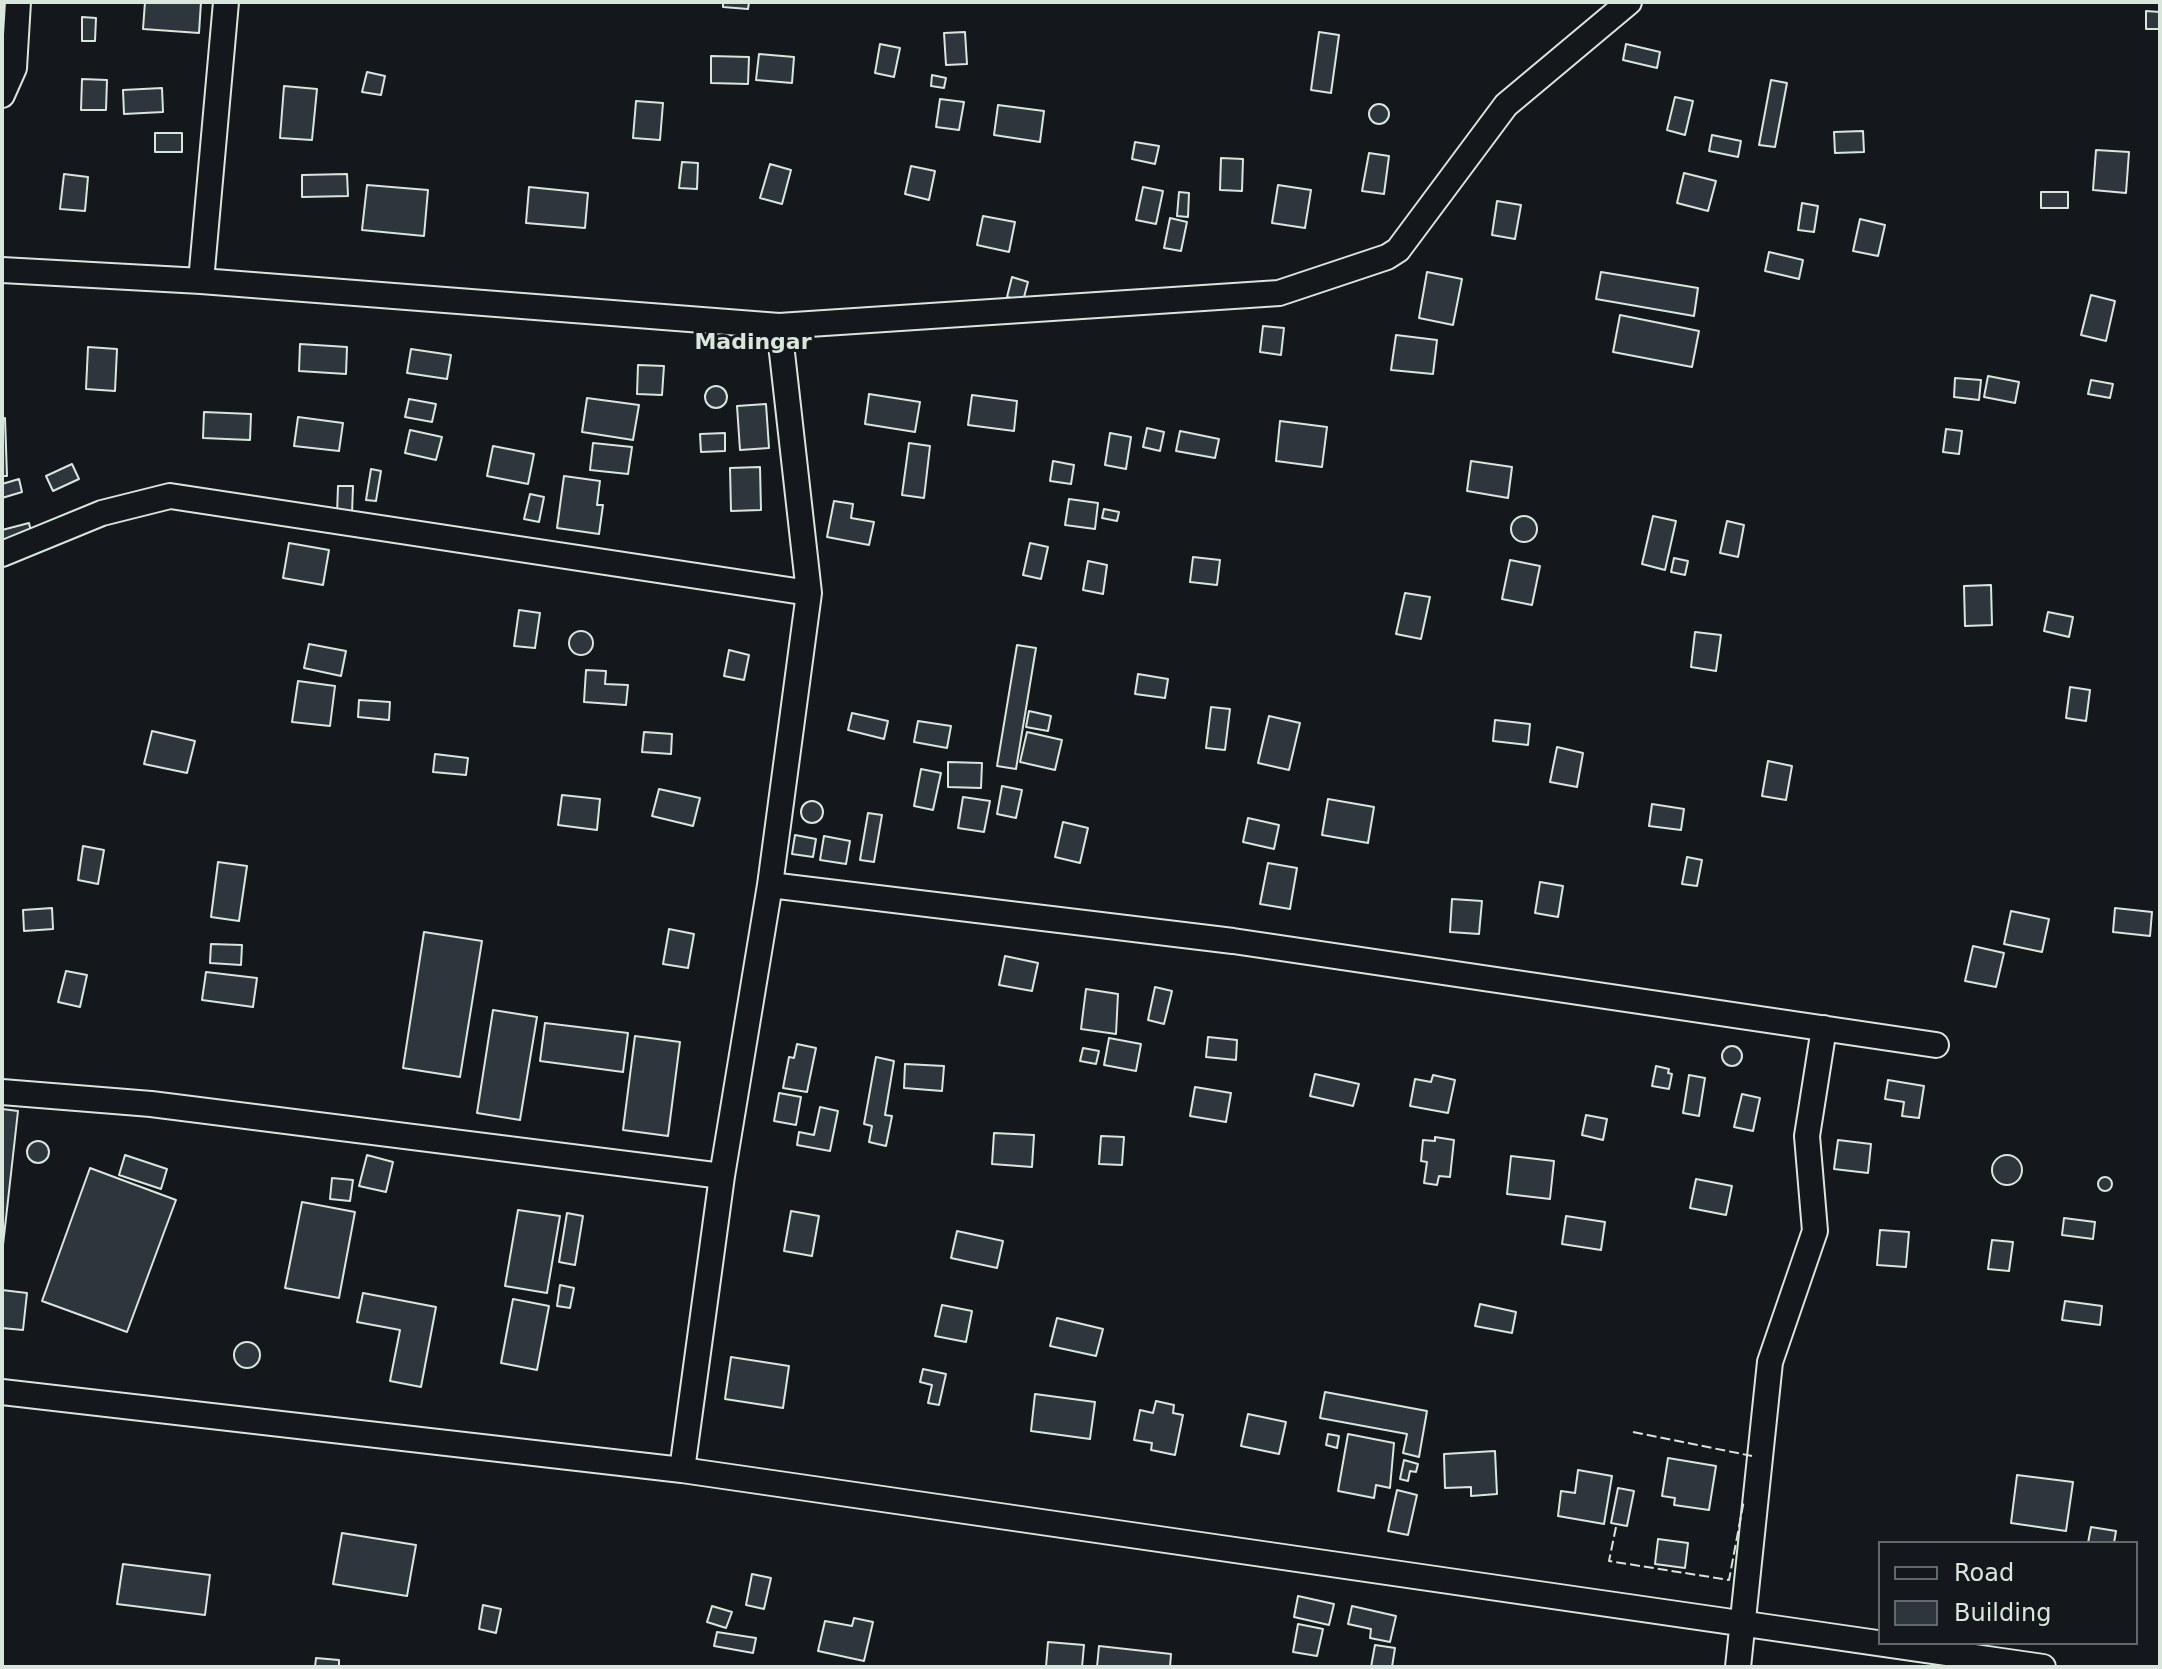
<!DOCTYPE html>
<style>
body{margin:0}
#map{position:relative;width:2162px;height:1669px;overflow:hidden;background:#14181c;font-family:"DejaVu Sans",sans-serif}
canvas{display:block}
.frame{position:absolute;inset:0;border:4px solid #d8e6dc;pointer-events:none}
.legend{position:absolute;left:1878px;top:1541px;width:260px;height:104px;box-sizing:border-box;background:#14181c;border:2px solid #626a69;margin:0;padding:10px 14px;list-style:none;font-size:24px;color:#d8e6dc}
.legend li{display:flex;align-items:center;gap:16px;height:40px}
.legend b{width:40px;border:2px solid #626a69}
</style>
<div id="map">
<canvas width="2162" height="1669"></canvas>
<div class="frame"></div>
<ul class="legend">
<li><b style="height:10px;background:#14181c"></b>Road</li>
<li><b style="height:22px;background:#2c363c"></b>Building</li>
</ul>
</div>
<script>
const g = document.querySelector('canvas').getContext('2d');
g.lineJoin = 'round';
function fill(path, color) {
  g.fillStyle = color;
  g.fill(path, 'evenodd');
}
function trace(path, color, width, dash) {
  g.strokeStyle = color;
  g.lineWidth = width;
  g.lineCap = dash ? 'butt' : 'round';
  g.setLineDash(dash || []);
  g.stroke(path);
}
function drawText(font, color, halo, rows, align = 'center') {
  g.font = font + ' "DejaVu Sans",sans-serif';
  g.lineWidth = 6;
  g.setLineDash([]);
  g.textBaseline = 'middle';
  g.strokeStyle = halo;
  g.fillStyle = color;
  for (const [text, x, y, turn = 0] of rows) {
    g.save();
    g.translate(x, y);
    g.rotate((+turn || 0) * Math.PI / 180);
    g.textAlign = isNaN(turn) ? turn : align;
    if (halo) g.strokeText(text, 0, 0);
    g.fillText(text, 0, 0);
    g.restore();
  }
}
const building = new Path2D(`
 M145,2H201L199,33L143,29Z
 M723,2H749L748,9L723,7Z
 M2146,11L2160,12V45L2159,29H2146Z
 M82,17L96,18L95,41H82Z
 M965,32L967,64L946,65L944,33Z
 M1319,32L1339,35L1331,93L1311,90Z
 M880,44L900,48L894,77L875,73Z
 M1626,44L1660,52L1657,68L1623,60Z
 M759,54L794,57L792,83L756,80Z
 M711,56L749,57L748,84L711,83Z
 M367,72L385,76L381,95L362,92Z
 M932,75L946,78L944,88L931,86Z
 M82,79L107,80L106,110H81Z
 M1771,80L1787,83L1775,147L1759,145Z
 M284,86L317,89L312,140L280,138Z
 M162,88L163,112L124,114L123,90Z
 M1675,97L1693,101L1685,135L1667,130Z
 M940,99L964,102L959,130L936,127Z
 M636,101L663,103L660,140L633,138Z
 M1369 114a10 10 0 1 1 20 0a10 10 0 1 1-20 0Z
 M998,105L1044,111L1040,142L994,135Z
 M1863,131L1864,152L1835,153L1834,132Z
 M155,133H182V152H155Z
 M1712,135L1741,141L1738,157L1709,151Z
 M1135,142L1159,146L1155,164L1132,159Z
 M2096,150L2129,152L2126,193L2093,190Z
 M1369,153L1389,156L1384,194L1362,191Z
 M1221,158L1243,159L1242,191L1220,190Z
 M682,162L698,163L697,189L679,188Z
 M770,164L791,170L782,204L760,198Z
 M911,166L935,171L929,200L905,194Z
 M1684,173L1716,181L1708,211L1677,203Z
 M64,174L88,177L85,211L60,209Z
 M347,174L348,196L302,197V175Z
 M367,185L428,190L424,236L362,230Z
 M1278,185L1311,190L1305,228L1272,223Z
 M529,187L588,193L585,228L526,223Z
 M1143,187L1163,191L1156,224L1136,220Z
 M1179,192L1189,193L1188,217L1177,216Z
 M2041,192H2068V208H2041Z
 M1497,201L1521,205L1515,239L1492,235Z
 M1802,203L1818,206L1814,232L1798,230Z
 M983,216L1015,222L1009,252L977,245Z
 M1170,218L1187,222L1181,251L1164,248Z
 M1860,219L1885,225L1878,256L1853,251Z
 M1769,252L1803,260L1799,279L1765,271Z
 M1427,272L1462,279L1453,325L1419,318Z
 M1601,272L1698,288L1694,316L1596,299Z
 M1012,277L1028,282L1023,301L1007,297Z
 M2091,295L2115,301L2106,341L2081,335Z
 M1620,315L1699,331L1692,367L1613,352Z
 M1263,326L1284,328L1281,355L1260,352Z
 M1396,335L1437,340L1433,374L1391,370Z
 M300,344L347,347L346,374L299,371Z
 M88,347L117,349L115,391L86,389Z
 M411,349L451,355L447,379L407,373Z
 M638,365L664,366L662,395L637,394Z
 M1988,376L2019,382L2015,403L1984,397Z
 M1955,378L1981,380L1979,400L1954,397Z
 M2091,380L2113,384L2110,398L2088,394Z
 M705 397a11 11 0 1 1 22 0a11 11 0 1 1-22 0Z
 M869,394L920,402L915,432L865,424Z
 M972,395L1017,401L1014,431L968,425Z
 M587,398L639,405L633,440L582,432Z
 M409,399L436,404L432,422L405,417Z
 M766,404L769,448L740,450L737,406Z
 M204,412L251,414L250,440L203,438Z
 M298,417L343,423L339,451L294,446Z
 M5,418L7,476H2V419Z
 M1280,421L1327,427L1322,467L1276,461Z
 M1147,428L1164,432L1160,451L1143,447Z
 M1946,429L1962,431L1959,454L1943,452Z
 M410,430L442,437L436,460L405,453Z
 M1180,431L1219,439L1215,458L1176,451Z
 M725,433V451L701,452L700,434Z
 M1110,433L1131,437L1126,469L1105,465Z
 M593,443L632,447L628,474L590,470Z
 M909,443L930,446L924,498L902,495Z
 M493,446L534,454L528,484L487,476Z
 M1053,461L1074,465L1071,484L1050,481Z
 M1471,461L1512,467L1508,498L1467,491Z
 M72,464L79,479L53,491L46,476Z
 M760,467L761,510L731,511L730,468Z
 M371,469L381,471L376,501L366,500Z
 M564,476L600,481L597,505H603L599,534L557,528Z
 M19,479L22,492L2,498V484Z
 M338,486H353L352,514H337Z
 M530,494L544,497L539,522L524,519Z
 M1069,499L1098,503L1095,529L1065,525Z
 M834,501L853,504L851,518L874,522L869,545L827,537Z
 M1104,509L1119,512L1117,521L1102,518Z
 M1511 529a13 13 0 1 1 26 0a13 13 0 1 1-26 0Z
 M1653,516L1676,521L1665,570L1642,564Z
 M1727,521L1744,525L1738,557L1720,553Z
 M29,523L32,536L2,543V530Z
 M289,543L329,550L323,585L283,578Z
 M1030,543L1048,547L1041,579L1023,575Z
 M1193,557L1220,560L1217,585L1190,582Z
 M1674,558L1688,561L1685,575L1671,572Z
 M1510,560L1540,566L1532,605L1502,599Z
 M1088,561L1107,565L1103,594L1083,590Z
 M1991,585L1992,625L1965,626L1964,586Z
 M1405,593L1430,597L1421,639L1396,634Z
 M519,610L540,613L535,648L514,646Z
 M2048,612L2073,617L2069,637L2044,631Z
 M569 643a12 12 0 1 1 24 0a12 12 0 1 1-24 0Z
 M1695,632L1721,635L1716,671L1691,667Z
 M309,644L346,651L341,676L304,668Z
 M1017,645L1036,648L1016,769L997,766Z
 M729,650L749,655L744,680L724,676Z
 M586,670L606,671L605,684L628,685L626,705L584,702Z
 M1138,674L1168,679L1165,698L1135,694Z
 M298,681L335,686L330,726L292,722Z
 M2070,687L2090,690L2086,721L2066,718Z
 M359,700L390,702L389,720L358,717Z
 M1211,707L1230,709L1225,750L1206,748Z
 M1029,711L1051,716L1048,731L1026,727Z
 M852,713L888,721L884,739L848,730Z
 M1269,716L1300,723L1289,770L1258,763Z
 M1495,720L1530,724L1528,745L1493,741Z
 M918,721L951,726L947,748L914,742Z
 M152,731L195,741L187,773L144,764Z
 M644,732L672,734L671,754L642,752Z
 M1027,732L1062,740L1055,770L1020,762Z
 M1557,747L1583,753L1577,787L1550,782Z
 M435,754L468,758L466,775L433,772Z
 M1768,761L1792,766L1786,800L1762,796Z
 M948,762L982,763L981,788L948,787Z
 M921,769L941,773L933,810L914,806Z
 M1002,786L1022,790L1016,818L997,814Z
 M659,789L700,798L693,826L652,816Z
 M562,795L600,799L597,830L558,825Z
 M963,797L990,801L984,832L958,828Z
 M1328,799L1374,807L1368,843L1322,835Z
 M801 812a11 11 0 1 1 22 0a11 11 0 1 1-22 0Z
 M1652,804L1684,809L1681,830L1649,826Z
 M868,813L882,815L874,862L860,860Z
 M1248,818L1279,825L1274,849L1243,842Z
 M1063,822L1088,828L1080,863L1055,857Z
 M795,835L816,839L813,857L792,854Z
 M824,836L850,841L846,864L820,860Z
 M83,846L104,850L98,884L78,880Z
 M1687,857L1702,860L1697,886L1682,884Z
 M218,862L247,866L239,921L211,917Z
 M1268,863L1297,868L1290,909L1260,904Z
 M1540,882L1563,886L1558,917L1535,913Z
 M1452,899L1482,901L1479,934L1450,932Z
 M52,908L53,929L24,931L23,910Z
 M2115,908L2152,912L2150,936L2113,932Z
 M2011,911L2049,919L2042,952L2004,944Z
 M669,929L694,934L688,968L663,964Z
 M424,932L482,941L460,1077L403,1068Z
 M211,944L242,945L241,965L210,963Z
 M1973,946L2004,953L1996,987L1965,981Z
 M1005,956L1038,963L1032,991L999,985Z
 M66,971L87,975L80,1007L58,1002Z
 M206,972L257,978L253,1007L202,1000Z
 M1155,987L1172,991L1164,1024L1148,1020Z
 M1086,989L1118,994L1116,1034L1081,1029Z
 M493,1010L537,1017L520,1120L477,1113Z
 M545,1023L628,1033L623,1072L540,1061Z
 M635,1036L680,1042L668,1136L623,1130Z
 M1208,1037L1237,1040L1236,1060L1206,1057Z
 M1109,1038L1141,1044L1136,1071L1104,1065Z
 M797,1044L816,1048L807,1092L783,1088L789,1057L794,1058Z
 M1722 1056a10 10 0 1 1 20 0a10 10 0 1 1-20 0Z
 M1083,1048L1099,1051L1096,1064L1080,1061Z
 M876,1057L894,1061L885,1115L892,1116L886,1146L869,1142L872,1126L864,1124Z
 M905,1064L944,1066L942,1091L904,1088Z
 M1656,1066L1669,1069L1668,1073L1672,1074L1669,1089L1652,1086Z
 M1315,1074L1359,1084L1353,1106L1310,1096Z
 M1433,1075L1455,1080L1448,1113L1410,1106L1415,1079L1431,1082Z
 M1689,1075L1705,1078L1699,1116L1683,1113Z
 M1888,1080L1924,1086L1919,1118L1902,1116L1904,1102L1885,1099Z
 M1195,1087L1231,1093L1226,1122L1190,1116Z
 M779,1093L801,1097L796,1125L774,1121Z
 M1742,1094L1760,1098L1753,1131L1734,1127Z
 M820,1107L838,1111L830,1151L797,1145L799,1132L814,1135Z
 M2,1109L18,1111L3,1245H2Z
 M1586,1115L1607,1119L1603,1140L1582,1135Z
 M994,1133L1034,1135L1032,1167L992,1164Z
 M1101,1136L1124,1137L1122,1165L1099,1164Z
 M1435,1137L1454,1140L1450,1177L1439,1176L1437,1185L1424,1183L1427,1162L1421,1161L1423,1140L1435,1141Z
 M1838,1140L1871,1144L1868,1173L1834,1169Z
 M27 1152a11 11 0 1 1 22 0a11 11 0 1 1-22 0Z
 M1992 1170a15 15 0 1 1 30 0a15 15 0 1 1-30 0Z
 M125,1155L167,1169L161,1189L119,1175Z
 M367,1155L393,1162L386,1192L359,1186Z
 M1511,1156L1554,1161L1550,1199L1507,1194Z
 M90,1168L176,1200L127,1332L42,1301Z
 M2098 1184a7 7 0 1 1 14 0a7 7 0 1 1-14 0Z
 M332,1178L353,1180L350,1201L330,1199Z
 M1696,1179L1732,1186L1726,1215L1690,1208Z
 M302,1202L355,1212L339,1298L285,1288Z
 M518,1210L560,1216L547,1293L505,1286Z
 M791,1211L819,1216L812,1256L784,1251Z
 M567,1213L583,1216L575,1265L559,1262Z
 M1566,1216L1605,1222L1601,1250L1562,1244Z
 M2064,1218L2095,1222L2093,1239L2062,1235Z
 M1880,1230L1909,1232L1906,1267L1877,1265Z
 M957,1231L1003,1241L997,1268L951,1258Z
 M1992,1240L2013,1242L2009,1271L1988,1269Z
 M560,1285L574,1288L570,1308L557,1306Z
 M2,1290L27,1293L23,1330L2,1328Z
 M363,1293L436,1307L421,1387L390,1381L400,1330L357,1322Z
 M513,1299L549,1306L537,1370L501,1363Z
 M2065,1301L2102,1306L2100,1325L2062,1320Z
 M1480,1304L1516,1312L1512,1333L1475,1326Z
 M942,1305L972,1311L966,1342L935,1336Z
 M1057,1318L1103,1329L1096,1356L1050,1346Z
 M234 1355a13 13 0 1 1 26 0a13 13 0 1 1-26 0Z
 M731,1357L789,1366L783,1408L725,1399Z
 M923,1369L946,1374L939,1405L928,1403L932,1385L920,1382Z
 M1325,1392L1427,1411L1419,1457L1403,1453L1407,1434L1320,1418Z
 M1035,1394L1095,1402L1090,1439L1031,1431Z
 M1156,1401L1174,1405L1173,1413L1183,1415L1175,1455L1151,1450L1152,1443L1134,1440L1140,1410L1153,1413Z
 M1248,1414L1286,1422L1279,1454L1241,1446Z
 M1328,1434L1339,1436L1337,1448L1326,1445Z
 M1348,1434L1394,1443L1390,1488L1376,1485L1374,1498L1338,1491Z
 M1495,1451L1497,1494L1471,1496V1487L1445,1488L1444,1454Z
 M1668,1458L1716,1466L1709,1510L1674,1505L1675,1498L1662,1496Z
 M1404,1460L1418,1464L1416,1472L1410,1471L1408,1481L1400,1479Z
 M1578,1470L1612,1476L1604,1524L1558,1516L1561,1491L1575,1493Z
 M2017,1475L2073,1482L2066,1531L2011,1523Z
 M1618,1488L1634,1491L1627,1526L1611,1523Z
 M1397,1490L1417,1495L1408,1535L1388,1531Z
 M2091,1527L2116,1531L2114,1543H2088Z
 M342,1533L416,1545L407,1596L333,1584Z
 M1658,1539L1688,1543L1685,1568L1655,1564Z
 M123,1564L210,1575L205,1615L117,1604Z
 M752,1574L771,1578L764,1609L746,1605Z
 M1298,1596L1334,1604L1329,1625L1294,1617Z
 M483,1605L501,1609L496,1633L479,1629Z
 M712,1606L732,1612L726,1628L707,1622Z
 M1352,1606L1396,1616L1390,1642L1370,1638L1371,1629L1348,1624Z
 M854,1618L873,1622L864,1661L818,1651L825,1621L852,1626Z
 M1298,1624L1323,1629L1317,1656L1293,1652Z
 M717,1632L756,1638L753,1653L714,1646Z
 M1048,1642L1084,1645L1082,1667H1046Z
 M1375,1645L1395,1648L1392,1667H1371Z
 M1099,1646L1171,1654L1170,1667H1097Z
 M316,1658L339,1660V1667H315Z`);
fill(building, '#2c363c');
trace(building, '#d8e6dc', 2);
const minor = new Path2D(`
 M2,95L14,68L18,2
 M2,270L201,281L779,326L1279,293L1387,257L1398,250L1506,105L1629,2
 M201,281L226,2
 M2,554L102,513L170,496L809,593
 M770,885L1233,941L1936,1045
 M2,1092L151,1104L722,1176
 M2,1392L682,1470L2043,1667
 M682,1470L722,1176L770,885L809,593L779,326
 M1738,1667L1770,1362L1815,1231L1807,1136L1824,1028`);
trace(minor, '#d8e6dc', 28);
trace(minor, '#14181c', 24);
trace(new Path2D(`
 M1633,1432L1752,1456
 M1616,1527L1609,1561L1729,1580L1744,1500`), '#d8e6dc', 2, [10, 4]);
drawText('bold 22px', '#d8e6dc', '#14181c', [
 ["Madingar",753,343]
]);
</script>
